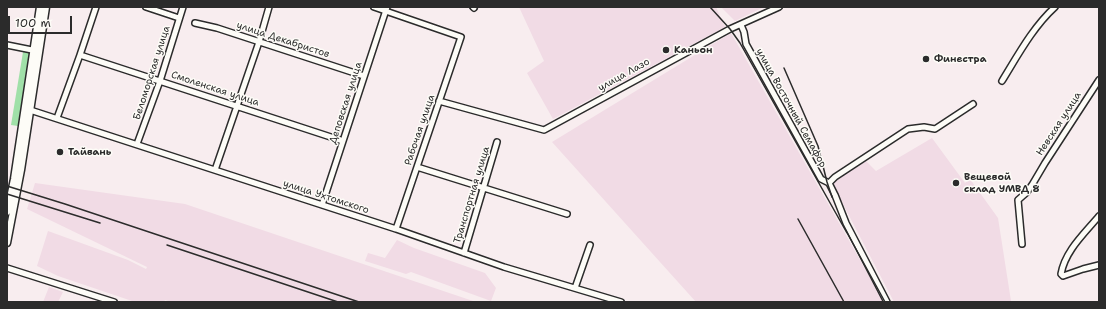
<!DOCTYPE html>
<meta charset="utf-8">
<style>
body{margin:0}
#map{position:relative;width:1106px;height:309px;overflow:hidden;background:#f8edef;font-family:"Shantell Sans",sans-serif}
canvas{display:block}
.frame{position:absolute;inset:0;border:8px solid #2b2b2b;pointer-events:none}
.scale{position:absolute;left:8px;top:16px;width:64px;height:18px;box-sizing:border-box;border:2px solid #2b2b2b;border-top:0;padding-left:5px;font-size:12px;line-height:14px;white-space:nowrap;color:#2b2b2b;-webkit-text-stroke:3px #fdfcf7;paint-order:stroke}
</style>
<div id="map">
<canvas width="1106" height="309"></canvas>
<div class="frame"></div>
<div class="scale">100 m</div>
</div>
<script>
const g = document.querySelector('canvas').getContext('2d');
g.lineJoin = 'round';
function fill(path, color) {
  g.fillStyle = color;
  g.fill(path, 'evenodd');
}
function trace(path, color, width, dash) {
  g.strokeStyle = color;
  g.lineWidth = width;
  g.lineCap = dash ? 'butt' : 'round';
  g.setLineDash(dash || []);
  g.stroke(path);
}
function drawText(font, color, halo, rows, align = 'center') {
  g.font = font + ' "Shantell Sans",sans-serif';
  g.lineWidth = 3;
  g.setLineDash([]);
  g.textBaseline = 'middle';
  g.strokeStyle = halo;
  g.fillStyle = color;
  for (const [text, x, y, turn = 0] of rows) {
    g.save();
    g.translate(x, y);
    g.rotate((+turn || 0) * Math.PI / 180);
    g.textAlign = isNaN(turn) ? turn : align;
    if (halo) g.strokeText(text, 0, 0);
    g.fillText(text, 0, 0);
    g.restore();
  }
}
fill(new Path2D(`
 M519,7H716L725,27L553,119L527,73L544,61Z
 M721,7H764L735,21Z
 M731,33L884,302H696L552,142Z
 M932,138L965,183L970,179L998,218L1011,301L894,302L832,183L866,161L876,171Z
 M35,183L185,204L476,302H171L165,300L164,302H135L58,276L37,266L48,231L128,260L146,269L147,267L27,209Z
 M397,240L414,248L485,273L496,288L491,301L411,272L406,274L365,261L368,253L385,258Z
 M49,287L63,292L58,302H43Z`), '#f1dbe5');
fill(new Path2D(`
 M23,52L29,53L18,126L11,125Z`), '#a0e0a8');
const minor = new Path2D(`
 M146,7L179,18
 M374,7L461,37L396,229
 M473,7L474,8
 M195,23L217,28L364,76
 M741,25L744,32L746,44L821,179L829,183L835,195L846,223L887,302
 M7,45L37,51
 M80,55L343,141
 M1002,81C1018,55 1033,27 1055,7
 M439,101L544,130L730,29L779,7
 M27,109L396,229L504,267L621,302
 M57,118L80,55L96,7
 M137,144L160,81L183,7
 M417,167L567,214
 M215,170L259,42L269,7
 M829,183L835,177L908,129L924,127L935,129L973,104
 M322,205L387,7
 M1099,216C1084,234 1065,251 1061,274L1063,276L1083,269L1099,265
 M1022,244L1018,200L1026,193L1032,185L1045,163L1099,80
 M464,253L497,142
 M7,268L114,302
 M575,288L590,245`);
const major = new Path2D(`
 M7,212L14,179L40,7
 M7,243L21,170L46,7`);
trace(minor, '#2b2b2b', 8);
trace(major, '#2b2b2b', 9);
trace(minor, '#fdfcf7', 5);
trace(major, '#fdfcf7', 6);
trace(new Path2D(`
 M710,7L730,29L740,43L847,233
 M784,68L818,146L827,182L832,197
 M7,186L65,204L359,302
 M7,194L100,223
 M798,219L844,302
 M845,229L885,302
 M167,245L338,302`), '#2b2b2b', 1.5);
for (const [x, y, r, color] of [
 [666,50,4,"#2b2b2b"],
 [926,59,4,"#2b2b2b"],
 [60,152,4,"#2b2b2b"],
 [956,183,4,"#2b2b2b"]
]) {
  const dot = new Path2D();
  dot.arc(x, y, r, 0, 2 * Math.PI);
  g.fillStyle = color;
  g.fill(dot);
  trace(dot, '#fdfcf7', 1.5);
}
drawText('10px', '#2b2b2b', '#fdfcf7', [
 ["улица Декабристов",283,40,18],
 ["Беломорская улица",152,73,-72],
 ["улица Лазо",624,75,-29],
 ["Смоленская улица",215,89,18],
 ["Деповская улица",346,103,-72],
 ["улица Восточный Семафор",791,108,61],
 ["Невская улица",1059,124,-57],
 ["Рабочая улица",420,130,-71],
 ["Транспортная улица",472,195,-73],
 ["улица Ухтомского",326,197,18]
]);
drawText('bold 10px', '#2b2b2b', '#fdfcf7', [
 ["Каньон",674,50],
 ["Финестра",934,59],
 ["Тайвань",68,152],
 ["Вещевой",964,177],
 ["склад УМВД 8",964,189]
], 'left');
</script>
